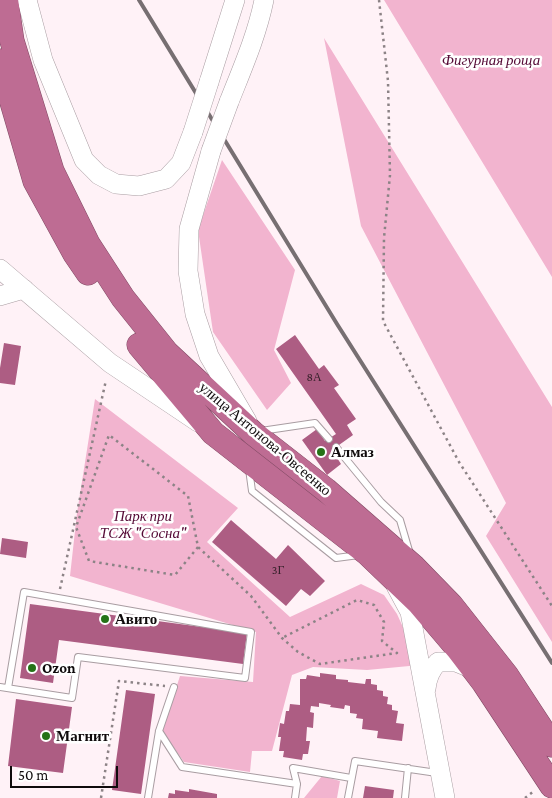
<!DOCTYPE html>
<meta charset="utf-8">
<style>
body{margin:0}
#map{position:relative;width:552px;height:798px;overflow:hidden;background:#fff2f7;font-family:"Crimson Pro",serif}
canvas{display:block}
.scale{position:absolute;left:10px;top:766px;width:108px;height:22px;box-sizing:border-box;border:2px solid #0f0b0c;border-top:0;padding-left:6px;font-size:15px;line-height:18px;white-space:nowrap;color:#0f0b0c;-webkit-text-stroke:4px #fff;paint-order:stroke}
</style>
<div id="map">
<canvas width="552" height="798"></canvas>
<div class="scale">50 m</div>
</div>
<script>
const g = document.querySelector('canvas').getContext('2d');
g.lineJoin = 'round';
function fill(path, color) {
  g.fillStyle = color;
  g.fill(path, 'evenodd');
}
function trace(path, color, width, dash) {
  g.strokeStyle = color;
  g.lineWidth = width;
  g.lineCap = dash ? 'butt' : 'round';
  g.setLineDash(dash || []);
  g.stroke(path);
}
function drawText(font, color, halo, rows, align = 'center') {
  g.font = font + ' "Crimson Pro",serif';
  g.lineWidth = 5;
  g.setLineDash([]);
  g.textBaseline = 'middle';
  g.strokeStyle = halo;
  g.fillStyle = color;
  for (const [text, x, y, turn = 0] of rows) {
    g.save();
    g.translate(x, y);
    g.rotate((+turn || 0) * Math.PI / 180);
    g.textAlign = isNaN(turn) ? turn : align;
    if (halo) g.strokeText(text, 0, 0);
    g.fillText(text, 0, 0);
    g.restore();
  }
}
fill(new Path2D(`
 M384,0H552V277Z
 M324,38L552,407V642L486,536L506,503L361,226Z
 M222,160L295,270L274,350L291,383L267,410L213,332L198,230Z
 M95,399L238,508L207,542L290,617L361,584L384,595L397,614L420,665L367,670L313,667L292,675L272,751H252L250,772L184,762L162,731L180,676L253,682L256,632L70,576L77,513Z
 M322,776L340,781L337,798H304Z`), '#f2b4cf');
fill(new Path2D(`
 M295,335L319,369L324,365L339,385L334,388L356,419L347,425L353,435L332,450L341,464L327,475L302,440L317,429L325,441L336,434L276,349Z
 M4,343L21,346L15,385L0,383V368Z
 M231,520L276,559L288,545L325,581L310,596L301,589L286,606L212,542Z
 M2,538L28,542L26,558L0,554Z
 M30,604L247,633L243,664L59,640L53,683L20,678Z
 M320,673L336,675V679L348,680V682L365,684L366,679H371V684L377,685V690L383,691V696L388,697L387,704L392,705V710L398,711L396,723L404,724L402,741L377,738L378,731L362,729L363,719L356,718L357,714L350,713V706L345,705L344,709L330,707L331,705L319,703V707L311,706L310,712L314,713L313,728L307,727L306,741H310L308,754H303L302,760L283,757L284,751H279L281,737H278L280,723L284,724L286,711H289L290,704L300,705V679H306L307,675L320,677Z
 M126,690L155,694L141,794L112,790Z
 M16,699L72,707L63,773L8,766Z
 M365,786L394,790L393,798H363Z
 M189,789L217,794V798H168L169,793L175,794V790L189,792Z`), '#ad5d83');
const lane = new Path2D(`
 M261,431L315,423L329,439
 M336,447L381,502L400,520L410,554
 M249,469L252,491L336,558L359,555
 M0,687L72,698L78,657L245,678L251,632L24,592L8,688
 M159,731L182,767L297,784L295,798
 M297,784L293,768L351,778
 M148,798L159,731L174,687
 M348,798L355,761L437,773
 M405,798L408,768`);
const secondary = new Path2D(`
 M27,0L43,60L59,99L84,160L99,175L116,184L139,186L166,179L181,163L193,132
 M209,82L235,0
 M229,102C242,69 257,35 264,0
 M211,151L189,229L188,271L195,314L209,356L247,421
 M0,269L110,363L198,422
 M0,296L24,289
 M396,586L410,612L445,798
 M426,689C427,678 430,670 438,662H456L473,669`);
const highway = new Path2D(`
 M6,0L12,41L52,171L88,244L123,298L167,353L253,433L326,490L414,567L451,605L507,676L552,745
 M0,61L35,181L75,254L88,273
 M139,345L213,433L368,554L418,602L458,649L484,683L552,786`);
trace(lane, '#a99da2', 8);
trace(secondary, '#a99da2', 20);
trace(highway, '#814a64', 25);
trace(new Path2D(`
 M379,0L388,81L390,175L384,238L383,321L459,462L552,606
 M198,547L175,575L89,561L76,527L109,435L188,496L198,547L251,596L282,638L298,652L320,664L397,653L382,641L384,622L374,605L357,600L282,638
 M60,589L106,380
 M101,798L119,681L165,686
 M525,798L534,791`), '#8c8386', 2.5, [2.5, 4]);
trace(lane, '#fff', 6);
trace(secondary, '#fff', 19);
trace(highway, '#be6c93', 24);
trace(new Path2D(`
 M139,0L337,324L552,663`), '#776f72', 4);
const secondaryBridge = new Path2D(`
 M193,132L209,82
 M211,151L229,102`);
trace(secondaryBridge, '#a99da2', 20, []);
trace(secondaryBridge, '#fff', 19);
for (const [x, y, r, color] of [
 [321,452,5,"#257217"],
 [105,619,5,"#257217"],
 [32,668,5,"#257217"],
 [46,736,5,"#257217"]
]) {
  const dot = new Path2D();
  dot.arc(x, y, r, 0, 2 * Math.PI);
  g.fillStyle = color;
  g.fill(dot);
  trace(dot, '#fff', 2);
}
drawText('12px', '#36202a', null, [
 ["8А",314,377],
 ["3Г",278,570]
]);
drawText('italic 15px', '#550a36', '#fff', [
 ["Фигурная роща",491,60],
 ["Парк при",143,516],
 ["ТСЖ \"Сосна\"",143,533]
]);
drawText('15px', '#0f0b0c', '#fff', [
 ["улица Антонова-Овсеенко",265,439,40]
]);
drawText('bold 15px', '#0f0b0c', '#fff', [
 ["Алмаз",331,452],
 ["Авито",115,619],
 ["Ozon",42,668],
 ["Магнит",56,736]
], 'left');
</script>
